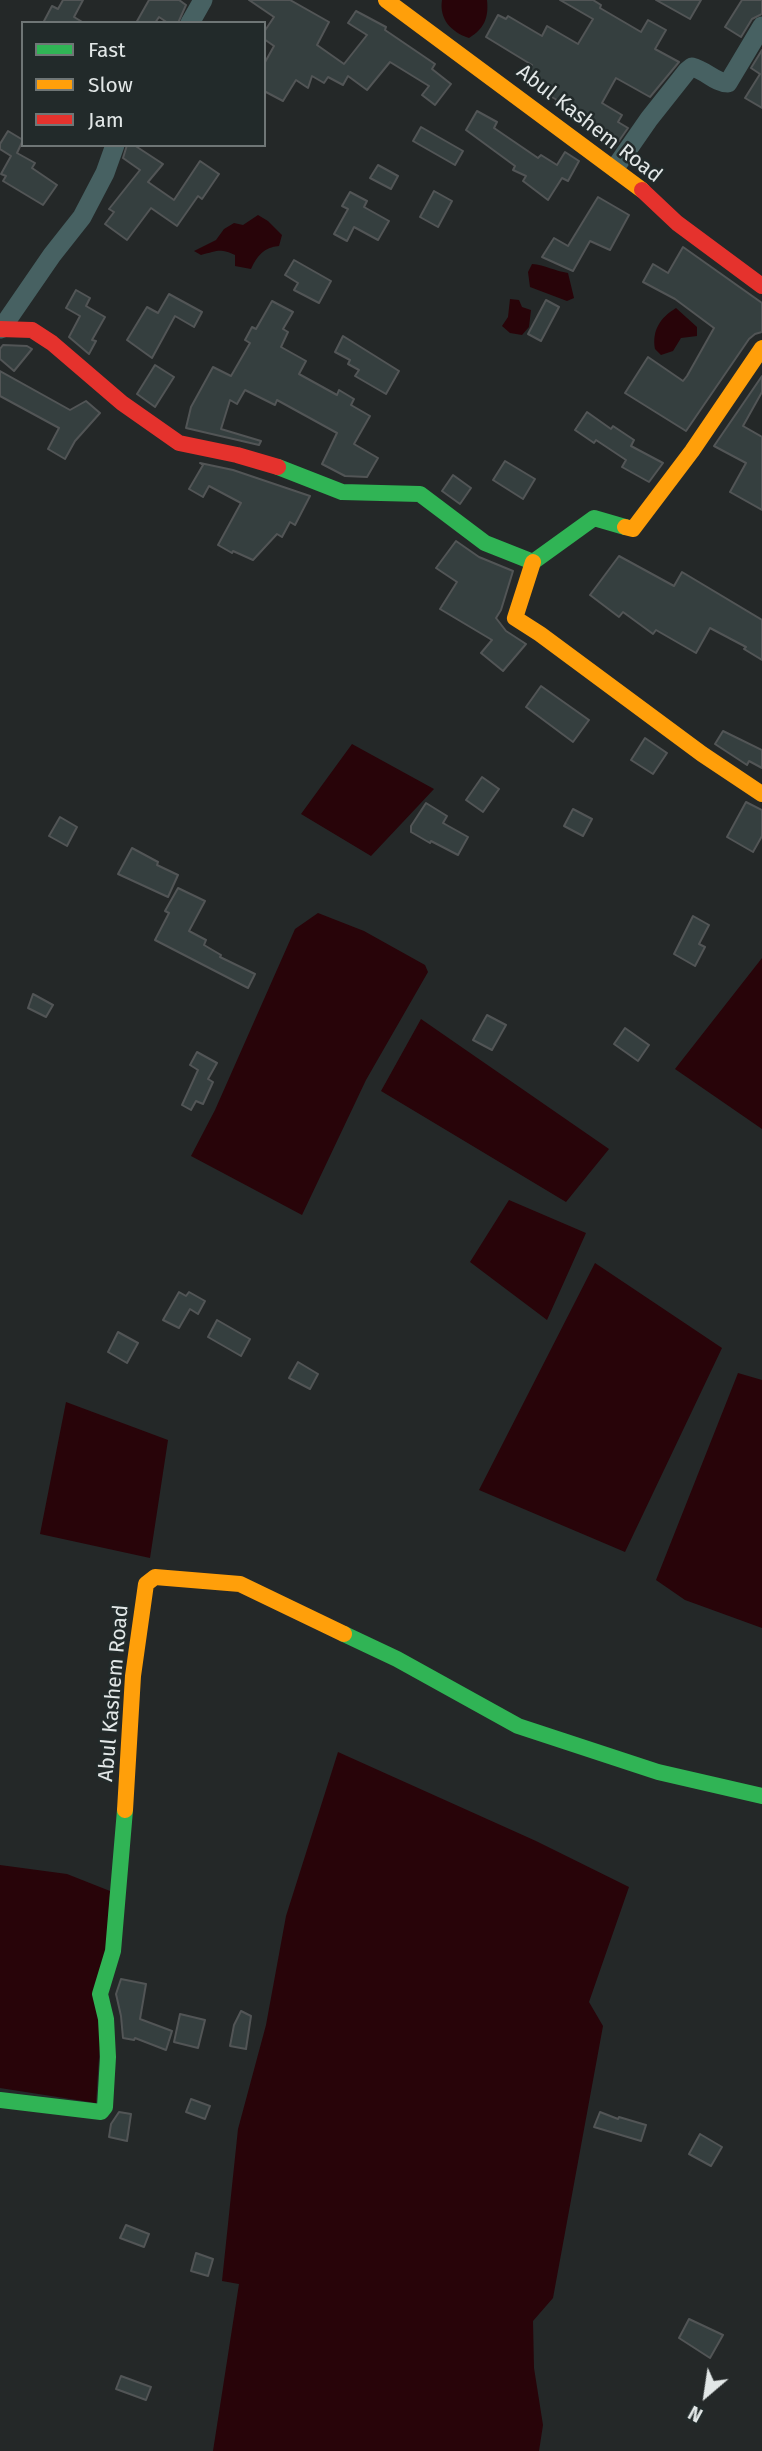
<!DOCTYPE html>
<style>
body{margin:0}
#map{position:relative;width:762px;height:2451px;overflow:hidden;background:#242828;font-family:"Fira Sans",sans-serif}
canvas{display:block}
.legend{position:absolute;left:21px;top:21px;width:245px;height:126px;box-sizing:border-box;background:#222a2a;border:2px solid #6f7676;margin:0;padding:9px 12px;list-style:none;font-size:21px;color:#e2e7e7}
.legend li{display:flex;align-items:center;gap:14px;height:35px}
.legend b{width:35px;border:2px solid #6f7676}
.north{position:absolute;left:671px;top:2360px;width:70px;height:70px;-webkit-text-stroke:5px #222a2a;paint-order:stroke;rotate:209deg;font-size:19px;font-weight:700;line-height:28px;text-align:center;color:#e2e7e7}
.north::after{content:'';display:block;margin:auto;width:24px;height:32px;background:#e2e7e7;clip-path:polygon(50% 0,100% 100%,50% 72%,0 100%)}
</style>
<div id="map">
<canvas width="762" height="2451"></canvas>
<ul class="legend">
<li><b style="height:9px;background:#30b455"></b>Fast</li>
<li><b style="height:9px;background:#ff9f0a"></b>Slow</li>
<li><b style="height:9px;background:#e5322d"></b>Jam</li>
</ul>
<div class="north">N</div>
</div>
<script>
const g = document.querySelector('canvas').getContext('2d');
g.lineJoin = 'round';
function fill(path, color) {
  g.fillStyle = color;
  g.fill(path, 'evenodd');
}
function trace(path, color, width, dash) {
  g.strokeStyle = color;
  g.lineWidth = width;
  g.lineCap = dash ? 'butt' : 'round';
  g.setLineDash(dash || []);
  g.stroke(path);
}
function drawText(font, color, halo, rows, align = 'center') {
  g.font = font + ' "Fira Sans",sans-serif';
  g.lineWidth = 5;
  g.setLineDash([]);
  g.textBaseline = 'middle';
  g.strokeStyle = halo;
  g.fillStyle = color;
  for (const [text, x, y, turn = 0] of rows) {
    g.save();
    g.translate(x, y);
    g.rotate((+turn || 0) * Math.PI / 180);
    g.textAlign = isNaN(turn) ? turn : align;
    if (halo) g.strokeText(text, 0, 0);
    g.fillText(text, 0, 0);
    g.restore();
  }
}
fill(new Path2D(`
 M442,0H487C489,18 484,29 469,38C451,32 439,19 442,0Z
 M258,215L268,221L282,235L279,246C264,247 257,256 251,269L235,266V255C220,248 217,251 201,255L194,251L216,240L224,229L234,223L243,225Z
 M532,264C545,265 555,271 568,273L574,298L567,301L530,287L528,272Z
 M510,299L519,300L522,307L531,310L529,327L522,335L510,333L502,326L508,317Z
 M676,308L697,327V336L681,338L673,351L661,355L655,349C652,330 660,318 676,308Z
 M352,744L434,789L371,856L301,814Z
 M318,913L364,931L425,965L428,972L366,1080L302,1215L191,1156L215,1110L295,929Z
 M762,958V1129L675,1069Z
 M421,1019L609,1149L566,1202L381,1091Z
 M509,1200L586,1233L547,1320L470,1262Z
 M595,1263L722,1348L625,1552L479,1490Z
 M738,1373L762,1380V1628L685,1600L656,1580Z
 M66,1402L168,1440L150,1558L40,1534Z
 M338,1752L536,1841L629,1887L589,2002L603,2026L553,2298L533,2321L534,2368L543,2425L539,2451H213L239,2284L222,2281L238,2129L266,2025L286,1916Z
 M0,1865L67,1874L110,1891L96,2103L0,2088Z`), '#280409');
const building = new Path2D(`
 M63,0H83L74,17L84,23H43L52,6L58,9Z
 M149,0H179L186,5L178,23H168L159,17L155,23H136Z
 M249,0H290L329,22L317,45L344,64L367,35L348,23L356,11L386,27L385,30L435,64L432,69L451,84L435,105L422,95L429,86L390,62L367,90L348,76L343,85L328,77L324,83L312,76L308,88L296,80L283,101L264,91V64L274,46L264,39V32L274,17Z
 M560,0H593L601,5L600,8L641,32L648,20L666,30L655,49L679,62L650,97L616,78L602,103L622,115L618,122L628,128L614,148L589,129L590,128L571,116L573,113L555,103L557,100L536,88L540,82L526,74L532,65L486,37L498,15L506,19L508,16L542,36L547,26L578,44L593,19Z
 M656,0H701L690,19Z
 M742,0H762V14L752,19L741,37L725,27Z
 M762,50V108L745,98L760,74L751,68Z
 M477,111L497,122L494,128L538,158L541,155L557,165L565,152L579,161L568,181L562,178L548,200L523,181L526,176L513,170L515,166L466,130Z
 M421,127L463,151L455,165L413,141Z
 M8,131L23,140L17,153L35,163L32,168L57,185L43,205L3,181L6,176L1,174L11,156L0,149V144Z
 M127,145H134L163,164L148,182L174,200L200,161L219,174L202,199L198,196L177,226L151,208L127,240L105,224L114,212L109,209L140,170L123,158Z
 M378,165L398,176L391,189L370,178Z
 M434,191L452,201L438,227L420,217Z
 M350,192L367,201L364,207L389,221L378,240L354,227L347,241L334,234L348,209L342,206Z
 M598,197L629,215L610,250L590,241L573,271L542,257L554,238L568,246Z
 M683,247L762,303V332L755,334L749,339L686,431L625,393L648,357L683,381L687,376L714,328L675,299L643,282L653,264L668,273Z
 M294,260L331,281L319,303L294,290L298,283L285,275Z
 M76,290L90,298L86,306L105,317L92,340L96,341L89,354L69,337L80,316L66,308Z
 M169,294L202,312L194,327L175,316L152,358L127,340L147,307L158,313Z
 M546,300L559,307L541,341L528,334Z
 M272,301L293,312L283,329L288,332L281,347L306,361L299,374L337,395L339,390L354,399L351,405L370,416L354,444L378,458L367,477L345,476L322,464L337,433L277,400L275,405L245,390L237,404L230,400L221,429L261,441L259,445L186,428L191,407L213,367L231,376L250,343L245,340L252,327L256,329Z
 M343,336L399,371L386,394L355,376L359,370L348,364L350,360L335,352Z
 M3,345L27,346L32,349L14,371L0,359V349Z
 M155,365L174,377L155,407L137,394Z
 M0,371L70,410L86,401L100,413L75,441L65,459L48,449L59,428L0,396Z
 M762,376V392L743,426L762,437V510L730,492L746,463L714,446Z
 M587,412L611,429L613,426L634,440L631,446L663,463L649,482L622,467L626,460L596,440L594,443L575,430Z
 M505,461L535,479L523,499L493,480Z
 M200,463L233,470L310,496L295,525L290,522L282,537L277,534L253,560L233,551L232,553L218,545L241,503L209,486L203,497L189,489L203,465Z
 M453,475L471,488L460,504L442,491Z
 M456,541L479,557L513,571L501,610L496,618L506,631L526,644L503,671L481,653L492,640L440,609L457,582L436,568Z
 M619,556L674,586L682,572L762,620V660L744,649L746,647L710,628L696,653L656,630L653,634L623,612L619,617L590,595Z
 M541,686L589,720L573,742L526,707Z
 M723,731L762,750V768L749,761L747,765L715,744Z
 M645,738L667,753L653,774L631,760Z
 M482,777L499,789L483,812L466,800Z
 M746,802L762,810V836L753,852L727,837Z
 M426,803L447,816L443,823L468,837L458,855L431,841L430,843L411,832V826Z
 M573,809L592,819L583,836L564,826Z
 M60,817L77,827L67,846L49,836Z
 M132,848L158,862L157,865L178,875L168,897L118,874Z
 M178,888L205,901L189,931L206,940L204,945L221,955L220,957L255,974L248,988L155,940L169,913L165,911Z
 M693,916L709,925L699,944L705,947L695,966L674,954Z
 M33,994L53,1005L46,1017L28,1008Z
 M487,1015L506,1025L492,1050L473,1040Z
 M625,1028L649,1045L638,1061L614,1044Z
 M197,1052L217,1063L208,1079L213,1082L203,1104L196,1101L191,1110L182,1105L198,1070L190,1065Z
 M179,1292L186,1296L189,1292L205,1301L198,1314L190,1309L179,1328L163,1320Z
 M217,1320L250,1339L241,1356L208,1337Z
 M118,1332L138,1343L127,1363L108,1352Z
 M298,1362L318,1374L310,1389L289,1378Z
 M121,1979L146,1984L140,2019L172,2031L166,2050L135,2038L134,2040L123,2038L121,2016L116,1994Z
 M241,2011L251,2016L246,2049L230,2046L234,2025Z
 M180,2014L205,2020L198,2048L174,2042Z
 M191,2099L210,2106L205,2119L186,2112Z
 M119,2112L131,2114L127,2141L109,2137L111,2124Z
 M600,2112L618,2119L619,2117L646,2125L641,2141L594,2127Z
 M700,2134L722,2147L711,2166L689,2154Z
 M126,2225L149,2234L144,2247L120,2238Z
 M196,2253L213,2259L208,2276L191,2271Z
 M689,2319L723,2335L710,2358L679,2338Z
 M121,2376L151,2387L146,2400L116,2389Z`);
fill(building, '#353f3f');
trace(building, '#525556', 2);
trace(new Path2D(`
 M190,23L203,0
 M615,168L649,119L687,71L692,67C705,70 716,83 728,83L762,26
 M1,329L52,255L82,217L105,173L115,145`), '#476162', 19);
trace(new Path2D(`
 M278,467L342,492L420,494L485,543L533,562L594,518L625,527
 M344,1634L397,1659L518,1726L658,1772L762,1796
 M0,2100L101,2112L105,2107L108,2057L106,2019L100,1994L113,1951L125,1810`), '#30b455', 16);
trace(new Path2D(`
 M386,0L642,190
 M625,527L633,529L692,451L762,348
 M533,562L515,618L540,634L702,754L762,794
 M125,1810L133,1676L146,1584L155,1577L240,1584L344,1634`), '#ff9f0a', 16);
trace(new Path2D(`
 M642,190L677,223L762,286
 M0,329L32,330L52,343L122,403L179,443L237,455L278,467`), '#e5322d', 16);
drawText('21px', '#e2e7e7', '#222a2a', [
 ["Abul Kashem Road",589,124,38],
 ["Abul Kashem Road",114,1693,-85]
]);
</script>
